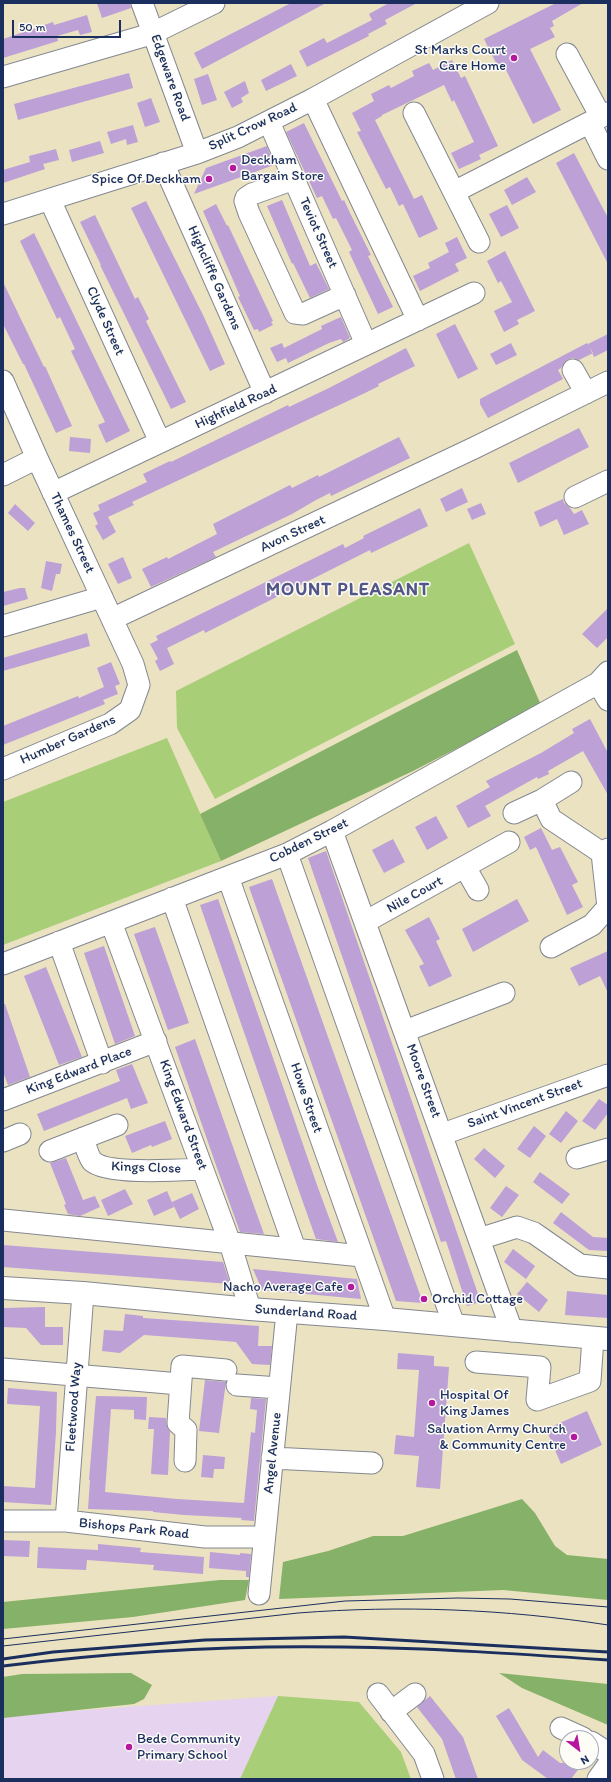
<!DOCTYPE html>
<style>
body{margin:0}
#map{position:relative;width:611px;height:1782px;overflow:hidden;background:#ebe2c1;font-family:Itim,sans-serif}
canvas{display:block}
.frame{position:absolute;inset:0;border:4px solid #1b2f5e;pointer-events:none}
.north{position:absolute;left:559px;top:1730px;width:40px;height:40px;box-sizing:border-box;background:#fdfcf7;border:1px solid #a3aaba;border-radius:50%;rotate:149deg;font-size:11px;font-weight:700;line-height:16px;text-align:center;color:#1b2f5e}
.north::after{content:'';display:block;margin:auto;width:14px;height:18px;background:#b5179e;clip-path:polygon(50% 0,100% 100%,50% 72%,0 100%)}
.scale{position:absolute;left:12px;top:20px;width:109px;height:18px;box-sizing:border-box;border:2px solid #1b2f5e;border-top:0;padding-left:5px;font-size:12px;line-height:14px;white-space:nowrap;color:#1b2f5e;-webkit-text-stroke:3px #fdfcf7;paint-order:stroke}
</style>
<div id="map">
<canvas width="611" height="1782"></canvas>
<div class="frame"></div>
<div class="north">N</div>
<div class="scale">50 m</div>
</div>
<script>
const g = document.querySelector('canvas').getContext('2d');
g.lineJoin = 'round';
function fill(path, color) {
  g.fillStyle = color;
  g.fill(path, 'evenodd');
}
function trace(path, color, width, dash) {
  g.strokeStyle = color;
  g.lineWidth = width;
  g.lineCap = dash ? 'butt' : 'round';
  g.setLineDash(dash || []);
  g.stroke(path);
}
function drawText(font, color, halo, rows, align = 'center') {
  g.font = font + ' Itim,sans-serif';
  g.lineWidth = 3;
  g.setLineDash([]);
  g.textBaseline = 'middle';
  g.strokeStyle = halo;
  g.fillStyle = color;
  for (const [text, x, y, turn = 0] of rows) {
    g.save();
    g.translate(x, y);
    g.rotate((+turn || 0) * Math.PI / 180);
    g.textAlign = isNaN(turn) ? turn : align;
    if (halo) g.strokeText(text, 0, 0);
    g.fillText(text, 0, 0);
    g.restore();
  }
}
fill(new Path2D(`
 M278,1696L240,1779H3V1716Z`), '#e5d3f0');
fill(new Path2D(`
 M469,543L515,644L215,799L177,728L176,691Z
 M167,738L221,861L3,945V802Z
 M278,1696L359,1702L401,1752L411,1779H240Z`), '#a9ce78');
fill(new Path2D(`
 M517,650L541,705L413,771L221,861L200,814Z
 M522,1499L535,1513L555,1546L567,1555L608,1559V1600L503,1590L279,1599L283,1562L328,1551L373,1536H403Z
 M220,1580H249L245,1600L133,1617L3,1629V1602Z
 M131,1673L152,1685L144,1699L134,1704L3,1718V1677L22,1674Z
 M499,1673L608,1684V1725L522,1688Z`), '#86b168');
fill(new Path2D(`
 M97,3H130L131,8L102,18Z
 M291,3H326L202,69L194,53Z
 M389,3H417L385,20L387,24L368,34L369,36L307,67L299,51L324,38L327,43L372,20L369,14Z
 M556,3H583L552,21L554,26L550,28L555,37L530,49L561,110L533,124L504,66L499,69L484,39Z
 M87,15L92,32L80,35L78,30L57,36L58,41L3,58V39L53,22L54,25Z
 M452,60L461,78L465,76L498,146L479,155L481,159L459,169L451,153L474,142L454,100L452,102L444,85L382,115V116L375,120L414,199L422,195L438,229L419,238L403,204L399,206L390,187L386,189L357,132L361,131L352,113L374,101L371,94L389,85L391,88L414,76L412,71L429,63L433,70Z
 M291,64L297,76L266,91L261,80Z
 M129,73L133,88L18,120L14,104Z
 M208,74L217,100L202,105L194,79Z
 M245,81L249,93L241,98L243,102L232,108L224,92Z
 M151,98L160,122L145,127L137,103Z
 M304,123L342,201L344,200L351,215L371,255L368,256L393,307L378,314L349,252L352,250L336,218L333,219L322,196L317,198L286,132Z
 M133,125L138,142L127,145L126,139L111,144L107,132Z
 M100,141L104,153L72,162L69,150Z
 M267,146L274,165L194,194L206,168Z
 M56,149L59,160L43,164L45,169L3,183V170L30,162L29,156Z
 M574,153L608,218V264L556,163Z
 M527,177L536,192L512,205L504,190Z
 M282,200L310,266L316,263L329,289L310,298L293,263L292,264L267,206Z
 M146,201L204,317L225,364L210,371L131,208Z
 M216,204L227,226L228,225L273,321L271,322L273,325L259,332L258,329L254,330L238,297L240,296L203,211Z
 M507,205L519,228L501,237L489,214Z
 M95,215L135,299L138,297L149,319L146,321L186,402L171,409L100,265H101L80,222Z
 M34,233L130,431L106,443L98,425L105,422L71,351L75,349L60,317L57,319L20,241Z
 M457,237L467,258L455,264L459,271L420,291L413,276L430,268L428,263L449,252L445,243Z
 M505,251L535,311L517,320L519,324L504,332L494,311L512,302L501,281L498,283L487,261Z
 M3,282L44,367L45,366L72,426L56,433L24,364H23L3,324Z
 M341,317L350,338L343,342L341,339L329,343L288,363L286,358L277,362L270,348L282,343L284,348L322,329L321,326L323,325Z
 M455,324L478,369L458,379L436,334Z
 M608,334V350L594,357L588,344Z
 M511,343L517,355L496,365L490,354Z
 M587,343L593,353L579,360L573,358L567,360L563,364L561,368L558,370L563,379L488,418L480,404V399Z
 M406,348L415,366L378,384L379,386L365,393L132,502L134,505L108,517L116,532L103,540L95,526L98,524L93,513L100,510L98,505L147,482L143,474L170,461L171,462L288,405L289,407L329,388Z
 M579,428L589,447L518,483L509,463Z
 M70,437L91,439L90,453L69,451Z
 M399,437L410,458L331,496L330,493L316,500L292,514L213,552L216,557L151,587L142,569L167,557L168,559L217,534L213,524L290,485L292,488L318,475L319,477Z
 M462,488L468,502L446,512L440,499Z
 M563,499L564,503L570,508L574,514L582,510L589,524L564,535L557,519L540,527L534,512Z
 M481,503L486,514L472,520L467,509Z
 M15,504L35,523L28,531L8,513Z
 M420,508L428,526L371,553L370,550L205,633L204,630L167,648L174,664L160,671L155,661L158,659L150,644L158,640L156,636L343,544L345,548L364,538L363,536Z
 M123,557L132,578L118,584L108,564Z
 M46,561L62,564L60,574H56L52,591L41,588Z
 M20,588H25L28,599L3,606V592Z
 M608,608V637L597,648L582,634Z
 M87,633L90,646L3,671V658Z
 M111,662L120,684L115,686L118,694L103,700L105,704L3,745V726L78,696L79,698L104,687L97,668Z
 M590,719L608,753V795L583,751L548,771L549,774L538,779L537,777L485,806L491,816L468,828L456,806L490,787L486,781L541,753L574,733L572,729Z
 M436,816L448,838L427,850L415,827Z
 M541,828L552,850L560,847L578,882L572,885L583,907L567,915L536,847L530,850L524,837Z
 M393,839L405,862L384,873L372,850Z
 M326,851L477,1291L480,1302L467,1306L446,1241L441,1242L308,858Z
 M272,879L378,1178L423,1303L396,1301L355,1186L249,887Z
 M218,899L317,1185L338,1242L316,1239L299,1191L200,905Z
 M517,899L529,921L473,952L462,929Z
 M429,917L440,939L436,941L452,976L429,987L419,966L424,964L405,930Z
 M155,927L189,1023L168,1030L134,934Z
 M104,946L135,1036L115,1044L84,953Z
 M608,951V993L600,976L579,986L570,968Z
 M46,967L82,1057L59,1065L24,976Z
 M3,1004H5L30,1077L8,1085L3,1072Z
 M195,1039L245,1181L264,1234L240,1232L217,1168L175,1047Z
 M132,1064L148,1103L131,1109L127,1098L44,1131L37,1114L120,1081L116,1070Z
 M599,1099L608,1105V1113L595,1130L582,1121Z
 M566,1111L578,1121L561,1143L549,1134Z
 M165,1121L172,1139L152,1147L151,1145L132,1153L125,1136Z
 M534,1126L546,1136L530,1158L517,1149Z
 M484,1148L505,1166L495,1178L474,1159Z
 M66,1158L83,1200L95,1196L100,1207L80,1216L68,1214L64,1205L66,1204L50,1163Z
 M540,1172L570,1194L562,1204L533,1182Z
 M506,1186L519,1195L502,1217L490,1208Z
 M125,1189L133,1204L108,1216L101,1200Z
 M167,1191L174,1207L154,1216L147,1200Z
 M192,1193L199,1209L180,1219L172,1202Z
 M561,1212L593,1237L608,1238V1251L589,1250L553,1223Z
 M3,1245L223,1262L230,1284L3,1267Z
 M513,1249L535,1266L526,1279L504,1262Z
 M253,1269L357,1279L361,1299L262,1290Z
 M527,1282L548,1300L539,1312L517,1294Z
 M567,1291L608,1295V1318L565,1315Z
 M45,1307V1327H63V1345H41L26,1328L3,1327V1308Z
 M125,1314L143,1316V1318L259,1326L258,1346H272L270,1365L252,1364L236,1342L225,1341L144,1335L120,1353L102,1351L104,1330L123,1331Z
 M398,1353L434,1356V1366L449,1367L440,1489L416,1487L419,1456L394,1454L396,1435L414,1437L419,1370L397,1369Z
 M205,1380L226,1382L219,1433L199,1431Z
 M8,1388L57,1392L56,1432L51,1505L3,1502V1486L35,1488L40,1406L7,1404Z
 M96,1396L147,1397L146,1420L134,1419V1410L111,1409L105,1492L177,1499L244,1503L251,1432L255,1433L257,1410L250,1409L251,1398L266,1399L254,1521L241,1520L242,1518L184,1515L153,1512V1511L88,1509L90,1480H89Z
 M587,1411L602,1445L561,1464L546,1429Z
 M149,1417L166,1418L167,1427L170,1432L168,1475L151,1474L154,1429H148Z
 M203,1455L225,1457L224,1469H214L213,1478L201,1477Z
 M3,1540L30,1541L29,1557L3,1556Z
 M98,1544L141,1548L140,1552L204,1557L203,1574L153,1570L154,1565L87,1560L86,1570L37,1568L38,1547L98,1550Z
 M210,1552L240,1555V1553L251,1554L249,1577H246V1571L209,1568Z
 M430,1696L463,1737L478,1779H456L442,1739L417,1707Z
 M509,1708L538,1757L543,1750L560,1763L584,1762L571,1779H548L522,1760L496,1716Z`), '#bca0d6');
const minor = new Path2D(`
 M142,3L197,153
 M567,54L601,117
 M3,77L151,34L214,3
 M313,99L418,320
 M414,113L479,242
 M269,122L366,344
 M590,123L608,159
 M163,163L265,393
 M294,179L252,194L246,198L245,201L249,213L295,313L303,314L345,295
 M454,192L608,113
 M50,200L160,442
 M3,214L197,153L238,137L313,99L488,3
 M573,370L586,393
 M3,381L37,458L133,664L139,685L130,710L110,724L3,769
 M3,475L37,458
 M53,493L474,293
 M575,497L608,481
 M112,619L474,448L608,382
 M3,626L102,597
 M598,683L608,700
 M542,800L551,819L602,853L608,849
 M514,813L542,800L571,782
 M332,831L512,1331
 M287,854L454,1325
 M465,867L478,890
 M228,877L385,1319
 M172,898L295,1249
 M111,922L230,1243L250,1309
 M365,922L509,842
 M59,942L102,1063
 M551,947L592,925L608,907L602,853
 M3,964L287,854L332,831L598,683L608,672
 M405,1031L504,993
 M3,1100L156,1041
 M443,1134L608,1075
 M83,1138C85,1144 88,1156 92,1161C106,1175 181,1170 202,1169
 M3,1141L20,1134
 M50,1151L117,1125
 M577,1158L608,1149
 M3,1220L362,1256
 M479,1239L517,1227L534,1233L580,1265L608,1268
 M476,1362L540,1367L537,1400L590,1381L593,1338
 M3,1369L180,1384
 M237,1385L279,1388
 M272,1458L372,1463
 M185,1461L186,1430L178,1423L182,1366L226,1370
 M3,1521H66L205,1537H264
 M66,1521L83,1293
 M259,1594L287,1312
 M378,1694L424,1754L433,1779
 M391,1712L415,1694
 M561,1728L583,1738
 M591,1742L608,1753
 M598,1779L608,1765`);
const major = new Path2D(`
 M3,1288L83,1293L250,1309L385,1319L608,1339`);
trace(minor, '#838890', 23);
trace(major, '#838890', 24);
trace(minor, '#fff', 21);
trace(major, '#fff', 22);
trace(new Path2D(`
 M3,1639L345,1601L458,1598L510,1599L608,1607
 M3,1646L298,1613C401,1605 505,1609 608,1625`), '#1b2f5e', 1);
trace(new Path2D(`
 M3,1659L53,1652L205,1640L344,1637L608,1652
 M3,1666C114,1652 232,1645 343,1647C432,1648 520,1654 608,1660`), '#1b2f5e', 3);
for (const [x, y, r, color] of [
 [514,58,4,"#b5179e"],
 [233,168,4,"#b5179e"],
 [209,179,4,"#b5179e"],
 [351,1287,4,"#b5179e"],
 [424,1299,4,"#b5179e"],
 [432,1403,4,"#b5179e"],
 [574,1437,4,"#b5179e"],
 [129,1747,4,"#b5179e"]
]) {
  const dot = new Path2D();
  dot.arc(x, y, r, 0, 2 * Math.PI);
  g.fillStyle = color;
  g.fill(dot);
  trace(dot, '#fdfcf7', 1.5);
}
drawText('14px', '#1b2f5e', '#fdfcf7', [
 ["St Marks Court",506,50],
 ["Care Home",506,66],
 ["Deckham",241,160,"left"],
 ["Bargain Store",241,176,"left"],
 ["Spice Of Deckham",201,179],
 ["Nacho Average Cafe",343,1287],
 ["Orchid Cottage",432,1299,"left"],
 ["Hospital Of",440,1395,"left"],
 ["King James",440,1411,"left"],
 ["Salvation Army Church",566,1429],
 ["& Community Centre",566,1445],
 ["Bede Community",137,1739,"left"],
 ["Primary School",137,1755,"left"]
], 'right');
drawText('14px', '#1b2f5e', '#fdfcf7', [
 ["Edgeware Road",170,78,70],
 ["Split Crow Road",253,127,-25],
 ["Teviot Street",318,233,66],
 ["Highcliffe Gardens",214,278,66],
 ["Clyde Street",105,321,66],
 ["Highfield Road",236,407,-25],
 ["Thames Street",72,533,65],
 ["Avon Street",293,534,-25],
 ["Humber Gardens",68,740,-24],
 ["Cobden Street",309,841,-26],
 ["Nile Court",415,895,-29],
 ["King Edward Place",79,1071,-21],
 ["Moore Street",423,1081,70],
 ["Howe Street",306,1098,71],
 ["Saint Vincent Street",525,1104,-20],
 ["King Edward Street",183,1115,70],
 ["Kings Close",146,1168,2],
 ["Sunderland Road",306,1313,4],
 ["Fleetwood Way",74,1407,-86],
 ["Angel Avenue",273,1453,-84],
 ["Bishops Park Road",134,1529,6]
]);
g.letterSpacing = '1px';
drawText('bold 18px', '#535788', '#fdfcf7', [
 ["MOUNT PLEASANT",348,590]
]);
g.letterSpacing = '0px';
</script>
